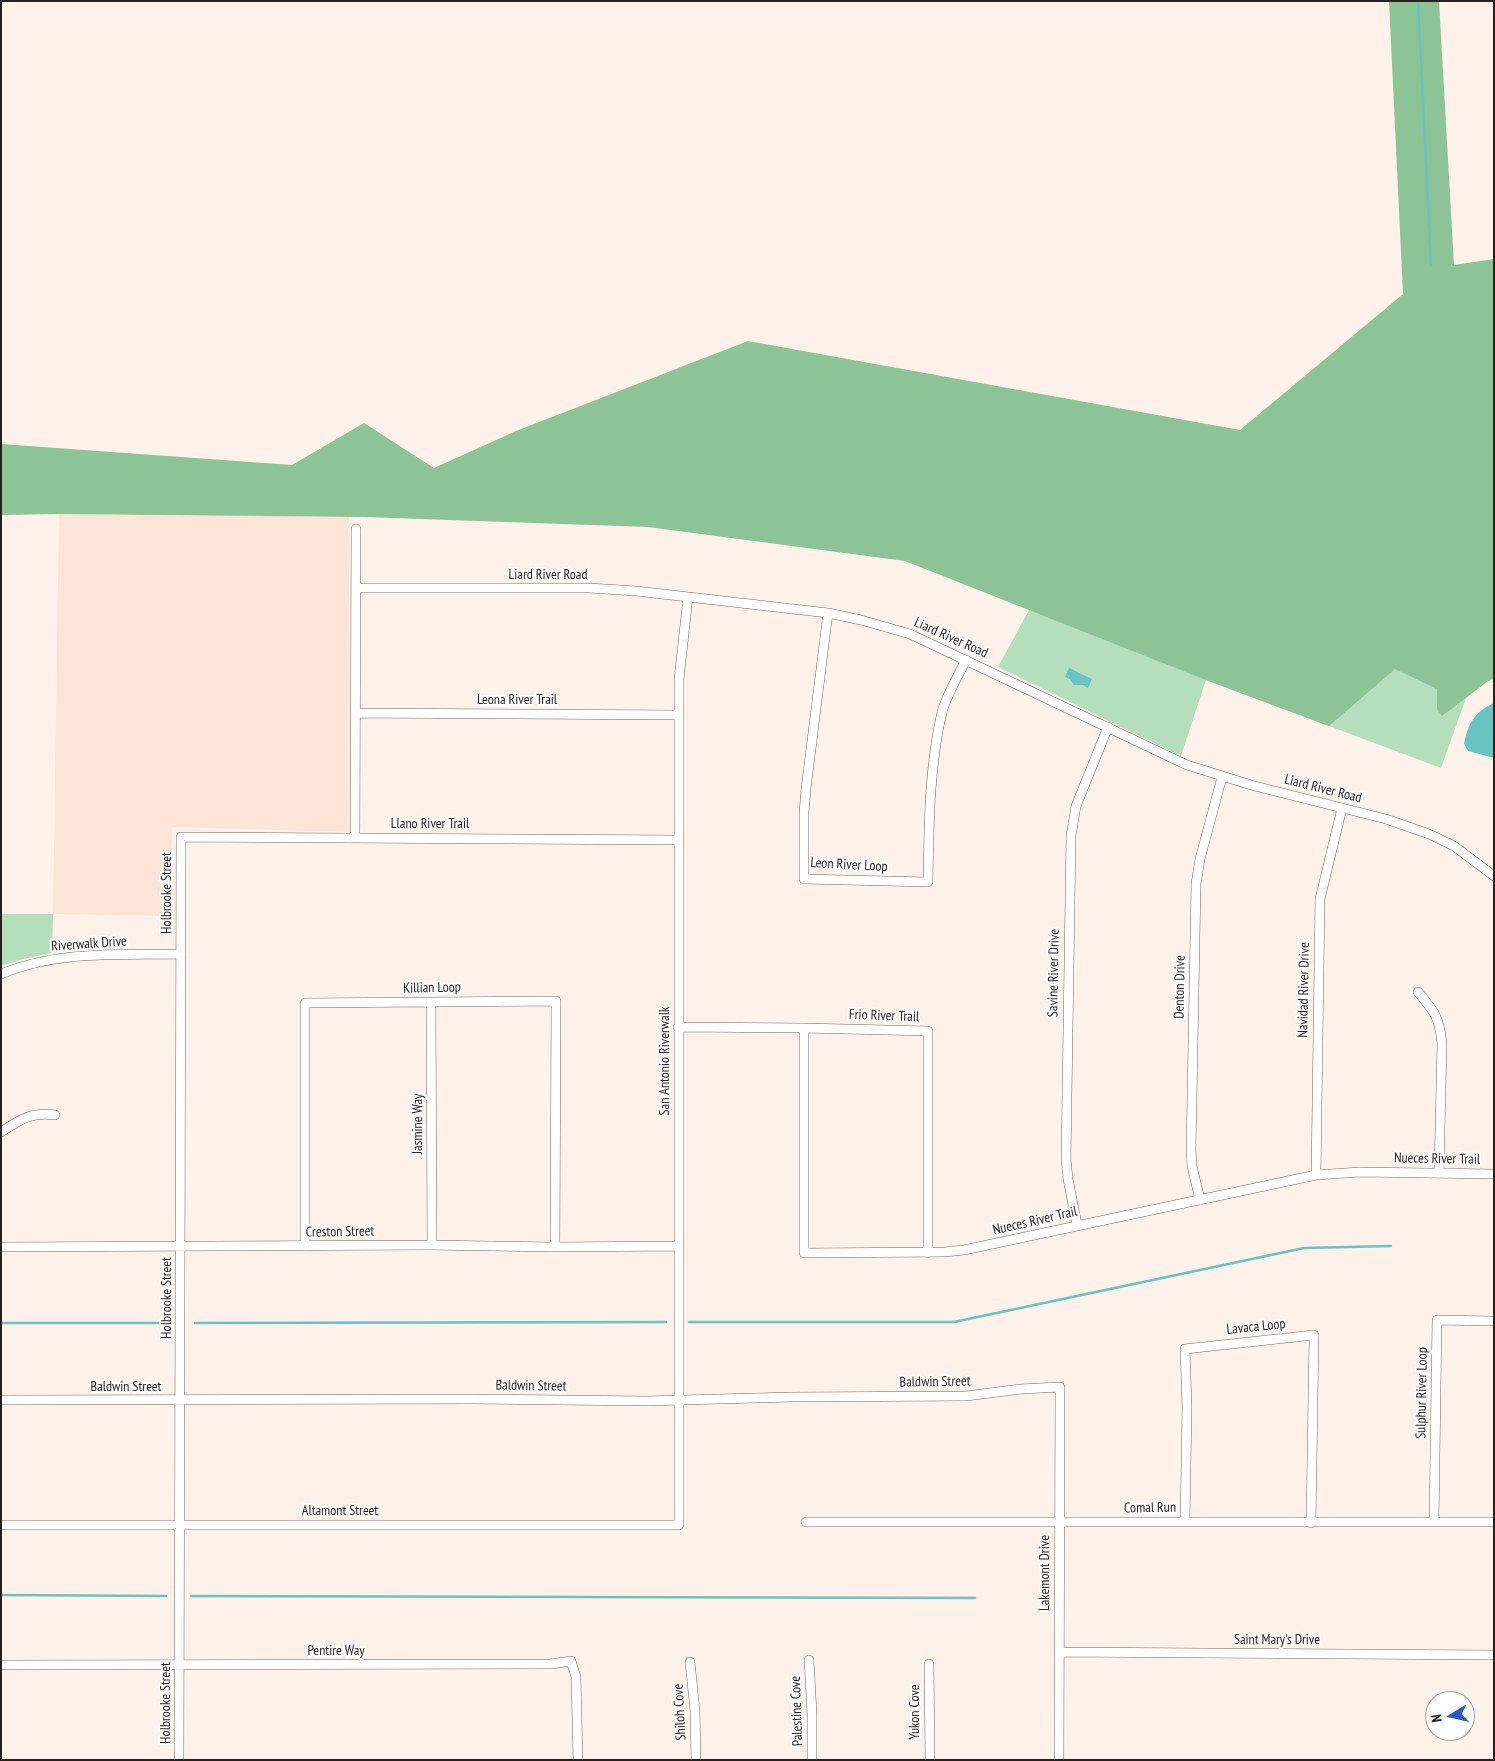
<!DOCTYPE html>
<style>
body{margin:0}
#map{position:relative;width:1495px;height:1761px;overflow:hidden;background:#fef1ea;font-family:"PT Sans Narrow",sans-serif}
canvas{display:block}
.frame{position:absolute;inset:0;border:2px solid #27211e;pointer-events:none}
.north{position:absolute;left:1425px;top:1691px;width:50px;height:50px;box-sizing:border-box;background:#fff;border:1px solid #a9a6a5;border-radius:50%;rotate:261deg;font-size:14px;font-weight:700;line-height:20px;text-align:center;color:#27211e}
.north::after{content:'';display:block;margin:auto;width:18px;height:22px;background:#2958c6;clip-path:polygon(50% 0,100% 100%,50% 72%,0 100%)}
</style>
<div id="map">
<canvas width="1495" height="1761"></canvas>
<div class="frame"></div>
<div class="north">N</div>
</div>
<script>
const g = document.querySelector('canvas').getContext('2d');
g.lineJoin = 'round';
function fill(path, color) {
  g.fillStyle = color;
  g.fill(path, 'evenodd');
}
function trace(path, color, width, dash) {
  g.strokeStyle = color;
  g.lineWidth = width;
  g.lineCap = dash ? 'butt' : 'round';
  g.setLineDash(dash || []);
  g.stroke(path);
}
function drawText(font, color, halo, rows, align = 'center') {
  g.font = font + ' "PT Sans Narrow",sans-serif';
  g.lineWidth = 4.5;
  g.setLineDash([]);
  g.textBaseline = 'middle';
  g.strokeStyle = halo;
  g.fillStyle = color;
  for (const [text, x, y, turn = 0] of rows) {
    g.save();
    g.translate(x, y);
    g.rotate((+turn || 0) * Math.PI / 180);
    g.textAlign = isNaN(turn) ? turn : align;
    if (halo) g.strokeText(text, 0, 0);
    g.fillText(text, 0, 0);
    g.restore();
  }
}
fill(new Path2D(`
 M59,514L349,517L350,832L172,827L170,916L53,914Z`), '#fce5d7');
fill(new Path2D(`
 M1122,496L1494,679L1488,681L1466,698L1441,768L1206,680L1181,756L998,667L1029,610Z
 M1,914H53L52,953L23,959L1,966Z`), '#b5dfbc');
fill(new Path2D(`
 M1389,1H1439L1454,265L1494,259V679L1488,681L1442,716L1437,709V689L1395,669L1329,726L1206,680L905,561L648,527L364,517L59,514L1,515V444L292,465L364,423L434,468L516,431L748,341L1240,430L1403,294Z`), '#8cc497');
fill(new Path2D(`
 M1069,668L1092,679L1088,688L1083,685H1074L1070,679L1065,677Z
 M1494,703V758L1468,751L1464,744C1468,724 1474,712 1494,703Z`), '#69c3c3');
trace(new Path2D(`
 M1418,1L1431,265
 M689,1322H954L1304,1248L1391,1246
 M1,1323H164
 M195,1323L666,1322
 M1,1595L166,1596
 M191,1596L975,1598`), '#69c3c3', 2.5);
const street = new Path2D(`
 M356,588H589L636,591L828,613L861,620L910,634L1187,765L1251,785L1386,819L1429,834L1454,846L1494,876
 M828,613L806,789L804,813V879L928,882C929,826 929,767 942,712C947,694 958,676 966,660
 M356,713L679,715
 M355,837L356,529
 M1,974C58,950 121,955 181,954
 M1418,992C1435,1012 1439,1017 1442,1043L1439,1173
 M431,1002L432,1245
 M678,1027L804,1028L928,1031V1253
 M804,1028V1253L945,1252L964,1250L1316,1175L1360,1172L1494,1174
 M1,1132C21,1119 31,1112 55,1115
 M1316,1175L1320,899L1342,808
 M1200,1200L1192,1166L1191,1150L1196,884L1200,859L1222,777
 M1077,1225L1068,1179L1066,1159L1071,836L1076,806L1108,727
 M305,1246V1003L556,1001L555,1247
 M1,1247L429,1245L555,1247L678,1246
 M1,1400L474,1399L646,1401L792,1397L966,1396L1021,1389L1060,1387L1059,1760
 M1185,1521L1187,1407L1185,1349L1314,1335L1311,1523
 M806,1522H1494
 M1434,1522L1437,1320L1494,1321
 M1,1525H679V679L688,597
 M1059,1652L1494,1655
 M809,1660L812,1714V1760
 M690,1662L695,1711L696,1760
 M929,1664L930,1760
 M1,1665L551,1664L571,1661L576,1677L578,1760
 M179,1760L181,837L678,840`);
trace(street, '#75675f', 10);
trace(street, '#fff', 9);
drawText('14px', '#27211e', '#fff', [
 ["Liard River Road",548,575],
 ["Liard River Road",951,638,24],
 ["Leona River Trail",517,700],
 ["Liard River Road",1323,789,14],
 ["Llano River Trail",430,824],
 ["Leon River Loop",849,865,3],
 ["Holbrooke Street",167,893,-90],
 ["Riverwalk Drive",89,944,-4],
 ["Savine River Drive",1054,973,-89],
 ["Denton Drive",1180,987,-89],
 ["Killian Loop",432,988,-1],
 ["Navidad River Drive",1304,990,-89],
 ["Frio River Trail",884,1016,2],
 ["San Antonio Riverwalk",665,1061,-90],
 ["Jasmine Way",418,1124,-90],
 ["Nueces River Trail",1437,1159,1],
 ["Nueces River Trail",1035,1221,-13],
 ["Creston Street",340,1232,-1],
 ["Holbrooke Street",167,1298,-90],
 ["Lavaca Loop",1256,1327,-6],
 ["Baldwin Street",935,1382,-1],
 ["Baldwin Street",531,1386,1],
 ["Baldwin Street",126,1387],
 ["Sulphur River Loop",1422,1393,-89],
 ["Comal Run",1150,1508,-1],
 ["Altamont Street",340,1511],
 ["Lakemont Drive",1045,1573,-90],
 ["Saint Mary's Drive",1277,1640],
 ["Pentire Way",336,1651],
 ["Holbrooke Street",166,1703,-90],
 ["Palestine Cove",797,1711,-92],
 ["Shiloh Cove",680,1712,-93],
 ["Yukon Cove",915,1712,-90]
]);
</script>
